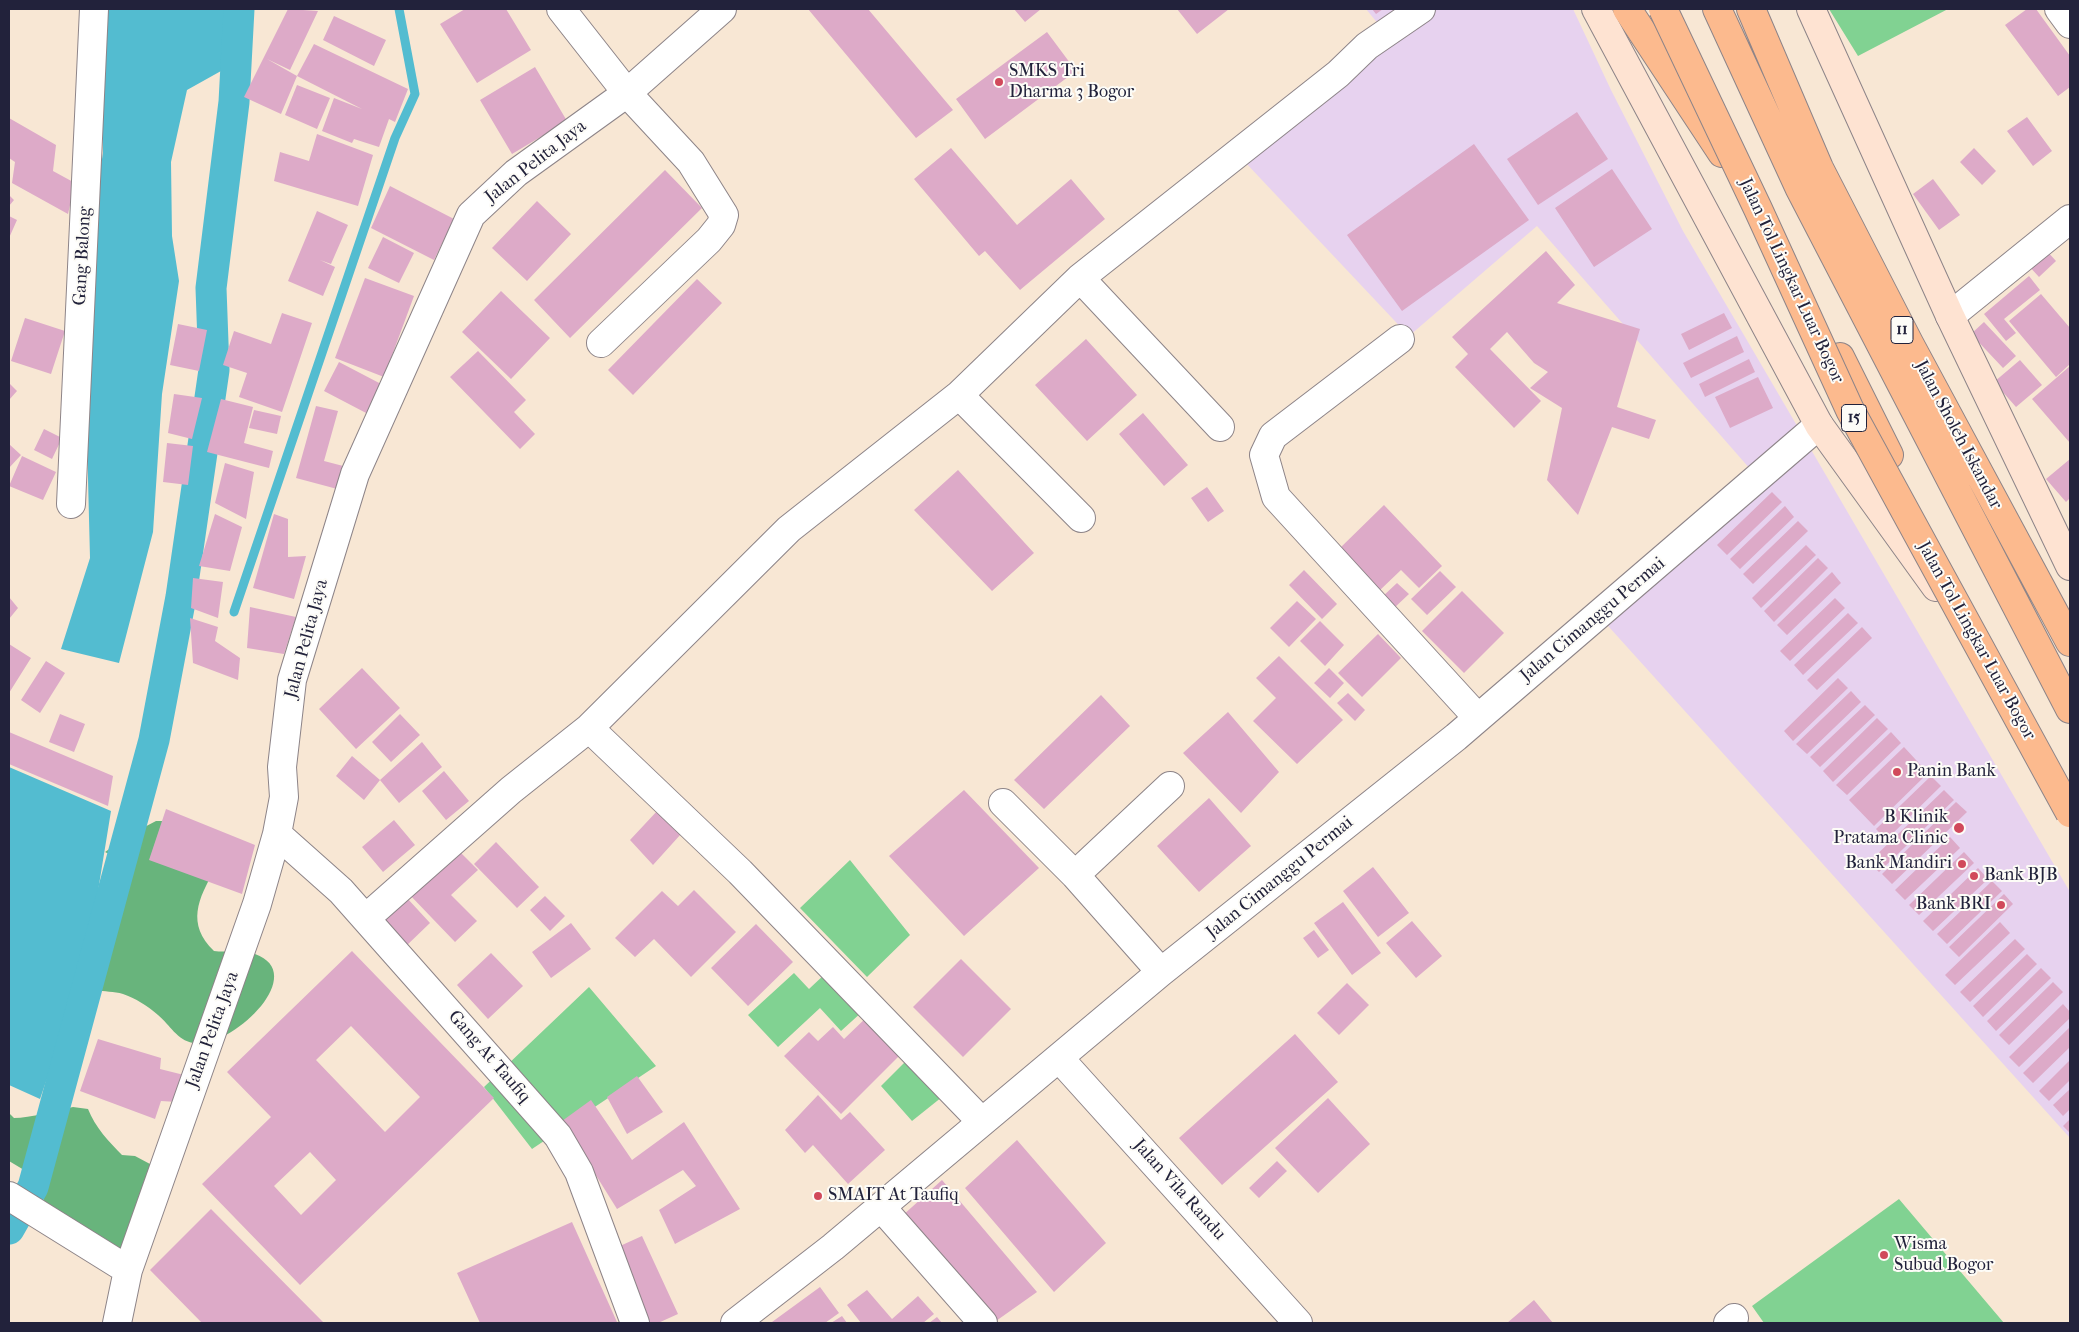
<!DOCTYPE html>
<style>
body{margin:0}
#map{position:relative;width:2079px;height:1332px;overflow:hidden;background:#f8e7d4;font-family:"IM FELL French Canon",serif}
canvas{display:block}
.frame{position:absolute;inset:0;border:10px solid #22223b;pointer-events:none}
</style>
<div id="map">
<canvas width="2079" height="1332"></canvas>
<div class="frame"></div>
</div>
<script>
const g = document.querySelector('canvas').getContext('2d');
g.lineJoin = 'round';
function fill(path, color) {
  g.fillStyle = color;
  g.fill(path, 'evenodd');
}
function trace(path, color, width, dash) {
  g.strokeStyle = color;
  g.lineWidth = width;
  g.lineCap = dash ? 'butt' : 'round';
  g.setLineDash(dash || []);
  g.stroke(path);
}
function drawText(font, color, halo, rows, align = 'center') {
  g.font = font + ' "IM FELL French Canon",serif';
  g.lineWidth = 4;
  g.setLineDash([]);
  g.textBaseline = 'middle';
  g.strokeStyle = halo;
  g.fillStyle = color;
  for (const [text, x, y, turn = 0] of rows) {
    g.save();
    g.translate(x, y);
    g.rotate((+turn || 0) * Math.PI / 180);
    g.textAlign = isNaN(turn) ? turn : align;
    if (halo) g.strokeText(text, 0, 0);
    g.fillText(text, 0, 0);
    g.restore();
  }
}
fill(new Path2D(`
 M1366,9H1573L1611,90L1683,231L2070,892V1138L1600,617L1758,478L1537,226L1409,336L1244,161L1393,42Z`), '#e7d2ef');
fill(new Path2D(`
 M1829,9H1948L1858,56Z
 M850,860L910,935L867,977L800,908Z
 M794,973L809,989L826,973L863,1011L841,1031L820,1008L778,1047L748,1015Z
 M589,987L656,1066L532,1149L484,1087Z
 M907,1060L942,1097L912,1121L881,1086Z
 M1899,1199L2004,1323H1764L1752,1306Z`), '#81d292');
fill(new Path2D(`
 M156,821H171L215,869C198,899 186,924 214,951C227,953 242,949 255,954C311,974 230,1050 193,1043C177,1040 170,1025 158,1015C148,1006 135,998 123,994C114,991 104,992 96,990C88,987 81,981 72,978L83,919L97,914L114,895L112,882L115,857L105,852L133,833Z
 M73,1107L88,1109C95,1127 109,1142 122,1155L135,1156L150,1164L155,1177L129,1255L46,1210L39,1179L9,1161V1113L14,1118C30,1118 56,1111 73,1107Z`), '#68b47c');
fill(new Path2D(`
 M101,9H225L221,71L187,90L171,162L172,236L179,281L162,394L153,532L119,663L61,649L90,558L86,399L91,225L103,153Z
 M9,767L111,811L86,965L40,1099L9,1085Z`), '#53bcd0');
trace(new Path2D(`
 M234,612L395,138L415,94L399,9`), '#53bcd0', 9);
trace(new Path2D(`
 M9,1229L33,1187L154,740L181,597L214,370L211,288L234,102L239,9`), '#53bcd0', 31);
fill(new Path2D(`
 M288,9L318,11L290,70L267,59L297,76L314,44L408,89L395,122L389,119L379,147L354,139L352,143L322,131L334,98L362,109L297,76L281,114L244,97Z
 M465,9H506L531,50L477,83L440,24Z
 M808,9H868L953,110L916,138Z
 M1014,9H1041L1025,22Z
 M1177,9H1229L1197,34Z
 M1372,9H1383L1376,14Z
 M2027,9H2036L2070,56V87L2058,96L2005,25Z
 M334,16L386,40L374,66L323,40Z
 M1047,32L1076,71L985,139L956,99Z
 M535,67L567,121L512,154L480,100Z
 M297,85L330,98L317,129L285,115Z
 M1577,112L1608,159L1538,205L1507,159Z
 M2027,117L2052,151L2033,166L2007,131Z
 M9,118L56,145L53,171L75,183L68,214L12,183L15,162L9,158Z
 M317,134L373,155L358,206L274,181L280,152L309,161Z
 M1474,144L1529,220L1402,311L1347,235Z
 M951,148L1017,225L1071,179L1105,219L1020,290L985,251L979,256L914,179Z
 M1974,148L1996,171L1982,185L1960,162Z
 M1612,169L1652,229L1594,267L1555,208Z
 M665,170L702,208L570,338L534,300Z
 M1933,179L1960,215L1939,230L1913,194Z
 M390,186L454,219L434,260L371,228Z
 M9,195L14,200L9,206Z
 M537,201L571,234L527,281L492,248Z
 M317,211L348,225L331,264L320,260L335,267L323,296L288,281Z
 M9,216L17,220L9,238Z
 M383,237L414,253L399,283L368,268Z
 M2045,249L2056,261L2039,277L2028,265Z
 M1546,251L1575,285L1557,303L1640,329L1617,407L1656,420L1649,439L1612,427L1578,515L1547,480L1562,408L1530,388L1548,372L1534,363L1507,332L1490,349L1541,401L1514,428L1455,367L1468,354L1452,337Z
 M2029,276L2040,290L2004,319L2016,333L2006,341L1984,314Z
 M365,278L414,296L384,377L335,358Z
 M697,279L722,303L633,395L608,370Z
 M501,291L550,338L511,379L462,332Z
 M2041,294L2070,328V364L2056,377L2009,321Z
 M282,313L312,323L282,412L239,397L247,373L223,365L234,331L271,344Z
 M1724,313L1732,328L1689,350L1681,334Z
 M25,318L65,331L51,374L11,361Z
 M1984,322L2016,356L2003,368L1971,334Z
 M178,324L207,330L199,371L170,365Z
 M1737,336L1744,352L1691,378L1683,363Z
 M1086,339L1137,395L1087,441L1035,385Z
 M478,351L526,400L514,412L535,434L520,449L450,377Z
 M1749,359L1755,372L1705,397L1699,384Z
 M2020,360L2042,385L2016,407L1994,382Z
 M339,362L383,385L368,414L324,391Z
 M2070,366V443L2032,399Z
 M1758,377L1773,408L1730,428L1715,397Z
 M9,383L17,391L9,400Z
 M174,394L202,398L192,439L168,433Z
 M221,399L253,407L244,443L273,451L269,468L207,452Z
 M316,406L338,411L324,461L347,467L341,490L296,478Z
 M254,410L281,416L277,434L249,428Z
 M1143,413L1188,465L1164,486L1119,434Z
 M44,429L62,438L52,459L34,450Z
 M167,443L193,446L188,485L163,482Z
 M9,444L21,455L9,468Z
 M22,456L56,472L43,500L9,486Z
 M2070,459V498L2066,502L2046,479Z
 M225,463L254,472L246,519L215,503Z
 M958,470L1034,553L992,591L914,510Z
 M1207,487L1224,511L1208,522L1191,498Z
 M1772,492L1782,502L1727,555L1717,545Z
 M1384,505L1442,566L1419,588L1401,570L1378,592L1338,550Z
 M1785,506L1794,517L1740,569L1730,559Z
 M215,514L242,527L230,571L199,566Z
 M274,514L288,519V557L306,556L294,599L253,588Z
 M1798,521L1808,531L1753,584L1743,574Z
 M1806,545L1816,555L1761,608L1752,598Z
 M1818,558L1828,568L1774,622L1764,611Z
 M1304,570L1337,604L1322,619L1289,585Z
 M1440,571L1456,587L1427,615L1411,599Z
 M1832,572L1841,583L1787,635L1777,625Z
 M193,578L223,582L218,618L191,608Z
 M1397,583L1409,594L1393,609L1382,597Z
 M1462,591L1504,633L1464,673L1422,631Z
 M9,597L18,608L9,619Z
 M1835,598L1845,608L1790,661L1780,651Z
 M1297,601L1316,619L1289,647L1270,628Z
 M250,607L296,617L284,654L247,648Z
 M1848,613L1858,623L1803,675L1794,665Z
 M190,618L218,627L215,641L240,658L238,680L193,663Z
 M1320,621L1344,645L1325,666L1300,641Z
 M1862,627L1872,638L1817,690L1807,680Z
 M1378,634L1401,658L1362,697L1338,673Z
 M9,644L31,658L9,693Z
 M1279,656L1343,720L1297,764L1253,721L1276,698L1256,678Z
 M46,661L65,673L40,713L21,700Z
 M362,668L400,708L356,749L319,709Z
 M1329,668L1344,683L1330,698L1314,683Z
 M1838,678L1848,688L1793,741L1784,731Z
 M1851,691L1861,702L1807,754L1796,744Z
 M1348,693L1365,710L1355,721L1337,703Z
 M1101,695L1130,726L1044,809L1014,780Z
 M1865,705L1875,715L1820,767L1810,757Z
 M1228,712L1279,772L1241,813L1183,753Z
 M60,714L85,724L74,752L49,742Z
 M400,714L420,735L391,762L372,742Z
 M1877,718L1888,729L1833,782L1823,771Z
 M9,732L113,776L108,806L9,764Z
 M1891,732L1901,743L1847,795L1836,785Z
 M422,742L442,767L399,803L380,780Z
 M1904,747L1928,773L1874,826L1849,800Z
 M352,756L380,780L364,800L336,776Z
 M444,771L469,801L446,820L422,791Z
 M1931,776L1941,786L1886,840L1876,829Z
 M964,790L1039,868L964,936L889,856Z
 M1944,790L1954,800L1879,872L1869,862Z
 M1209,798L1251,846L1199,892L1157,846Z
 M1956,802L1967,812L1892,884L1882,874Z
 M166,809L255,845L242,894L149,860Z
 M658,810L681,834L653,865L630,840Z
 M394,820L415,845L383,872L362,847Z
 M1950,837L1960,848L1905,900L1895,890Z
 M496,842L539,887L517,908L474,864Z
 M456,848L478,870L451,895L477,921L455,942L408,893Z
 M1964,852L1974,863L1919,915L1909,905Z
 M1373,867L1409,913L1378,937L1343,891Z
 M1978,868L1988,879L1933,931L1923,921Z
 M1992,881L2002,891L1947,944L1937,934Z
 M694,890L736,932L691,977L654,939L635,957L615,938L662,891L678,906Z
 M2004,894L2013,904L1959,957L1949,947Z
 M545,896L565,916L550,931L530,910Z
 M407,898L430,923L404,948L380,923Z
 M1343,902L1381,953L1352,975L1314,923Z
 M1412,921L1442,956L1416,978L1386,943Z
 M2000,922L2010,933L1955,985L1945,975Z
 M571,923L591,949L551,978L532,952Z
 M756,924L793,962L748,1006L711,968Z
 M1314,930L1329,950L1318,958L1303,938Z
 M2015,939L2025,949L1970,1002L1960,992Z
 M352,951L494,1098L300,1285L202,1184L271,1117L227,1072ZM351,1026L420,1097L385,1132L316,1060ZM310,1152L336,1180L301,1215L274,1186Z
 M491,953L523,986L488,1019L457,985Z
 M2027,954L2037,964L1983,1017L1973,1006Z
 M961,959L1011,1009L963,1057L913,1007Z
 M2041,968L2051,978L1996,1031L1987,1021Z
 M2053,982L2063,992L2009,1045L1999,1035Z
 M1347,983L1369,1005L1339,1035L1317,1013Z
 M2063,1004L2070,1012V1018L2019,1067L2009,1057Z
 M868,1016L903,1052L841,1114L784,1056L809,1032L818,1041L833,1027L844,1039Z
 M2070,1027V1047L2033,1083L2023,1073Z
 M1295,1034L1338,1082L1222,1185L1179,1138Z
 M98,1039L161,1058L160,1069L188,1076L177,1102L161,1101L155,1119L80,1091Z
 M2070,1060V1080L2049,1101L2039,1091Z
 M637,1076L663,1112L627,1134L607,1097Z
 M2070,1089V1109L2063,1116L2053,1105Z
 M818,1095L841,1120L850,1112L885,1150L848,1184L813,1145L805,1153L785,1130Z
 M1328,1098L1370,1144L1318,1193L1275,1148Z
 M591,1100L632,1160L684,1122L740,1209L675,1244L659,1210L696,1186L683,1170L617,1209L562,1121Z
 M2070,1119V1133L2063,1126Z
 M1017,1140L1106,1243L1054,1292L965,1188Z
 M1277,1161L1287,1171L1259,1198L1249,1188Z
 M942,1180L1037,1292L996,1321L902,1216Z
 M211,1209L324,1323H202L150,1270Z
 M572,1222L617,1322L480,1323L457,1273Z
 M642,1236L678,1314L658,1323H642L609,1251Z
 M820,1287L839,1313L825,1323H773L772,1322Z
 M867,1290L892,1319L918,1296L934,1314L923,1323H861L847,1305Z
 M1534,1300L1553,1323H1507Z
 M842,1316L847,1323H831Z
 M937,1317L942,1323H929Z`), '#ddaac8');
const street = new Path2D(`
 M561,9L627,93L691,162L724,215L721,225L709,240L601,343
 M2059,9L2070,24
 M1080,278L1220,427
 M1950,316L2070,219
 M1400,339L1273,436L1264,455L1276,497L1478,718
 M959,395L1081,518
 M71,504L94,9
 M589,728L740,872L982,1122
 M1003,803L1075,875L1161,972
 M277,834L341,891L558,1136L579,1172L635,1323
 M1075,875L1170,786
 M366,918L511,790L589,728L789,529L959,395L1080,278L1338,74L1367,46L1421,9
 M1059,1058L1298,1323
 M9,1196L128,1270
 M881,1207L983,1323
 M117,1323L128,1270L257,904L277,834L284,797L282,767L292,680L355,474L471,215L516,173L627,93L722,9
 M735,1323L833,1247L1161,972L1456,737L1819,425
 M1728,1323L1734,1318`);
const secondary = new Path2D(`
 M1596,9L1819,425L1936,587
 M1811,9L1950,316L2070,566`);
const highway = new Path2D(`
 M1627,9L1722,153
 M1717,9L1799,187L2070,709
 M1751,9L1819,168L1909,343L2070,642
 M1840,357L1889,455`);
trace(street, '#8d8488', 30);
trace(secondary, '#8d8488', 30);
trace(highway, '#8d8488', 30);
trace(street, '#fff', 28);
trace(secondary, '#fee3d2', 28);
trace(highway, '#fcba8e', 28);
const highwayBridge = new Path2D(`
 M1663,9L1758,209L1850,410L2070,813`);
trace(highwayBridge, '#8d8488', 30, []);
trace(highwayBridge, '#fcba8e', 28);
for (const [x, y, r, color] of [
 [999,82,5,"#d1495b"],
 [1897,772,5,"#d1495b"],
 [1959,828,6,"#d1495b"],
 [1962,864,5,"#d1495b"],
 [1974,876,5,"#d1495b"],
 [2001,905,5,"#d1495b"],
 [818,1196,5,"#d1495b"],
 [1884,1255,5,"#d1495b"]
]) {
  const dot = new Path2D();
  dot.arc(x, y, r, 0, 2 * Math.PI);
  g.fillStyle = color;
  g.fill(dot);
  trace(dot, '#fdfcf7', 2);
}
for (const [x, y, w] of [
 [1902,330,22],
 [1854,418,25]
]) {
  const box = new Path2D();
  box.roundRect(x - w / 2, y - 13.5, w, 27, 4);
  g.fillStyle = '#fdfcf7';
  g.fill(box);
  trace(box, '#22223b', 1);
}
drawText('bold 16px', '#22223b', null, [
 ["11",1902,330],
 ["15",1854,418]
]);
drawText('18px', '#22223b', '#fdfcf7', [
 ["SMKS Tri",1009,72],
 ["Dharma 3 Bogor",1009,93],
 ["Panin Bank",1907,772],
 ["B Klinik",1948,818,"right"],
 ["Pratama Clinic",1948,839,"right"],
 ["Bank Mandiri",1952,864,"right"],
 ["Bank BJB",1984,876],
 ["Bank BRI",1991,905,"right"],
 ["SMAIT At Taufiq",828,1196],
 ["Wisma",1894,1245],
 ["Subud Bogor",1894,1266]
], 'left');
drawText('18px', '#22223b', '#fdfcf7', [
 ["Jalan Pelita Jaya",536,162,-38],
 ["Gang Balong",83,256,-87],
 ["Jalan Tol Lingkar Luar Bogor",1791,281,65],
 ["Jalan Sholeh Iskandar",1958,435,62],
 ["Jalan Cimanggu Permai",1593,620,-40],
 ["Jalan Pelita Jaya",307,639,-75],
 ["Jalan Tol Lingkar Luar Bogor",1976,641,61],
 ["Jalan Cimanggu Permai",1280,878,-39],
 ["Jalan Pelita Jaya",213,1030,-70],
 ["Gang At Taufiq",489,1057,49],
 ["Jalan Vila Randu",1179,1190,48]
]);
</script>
